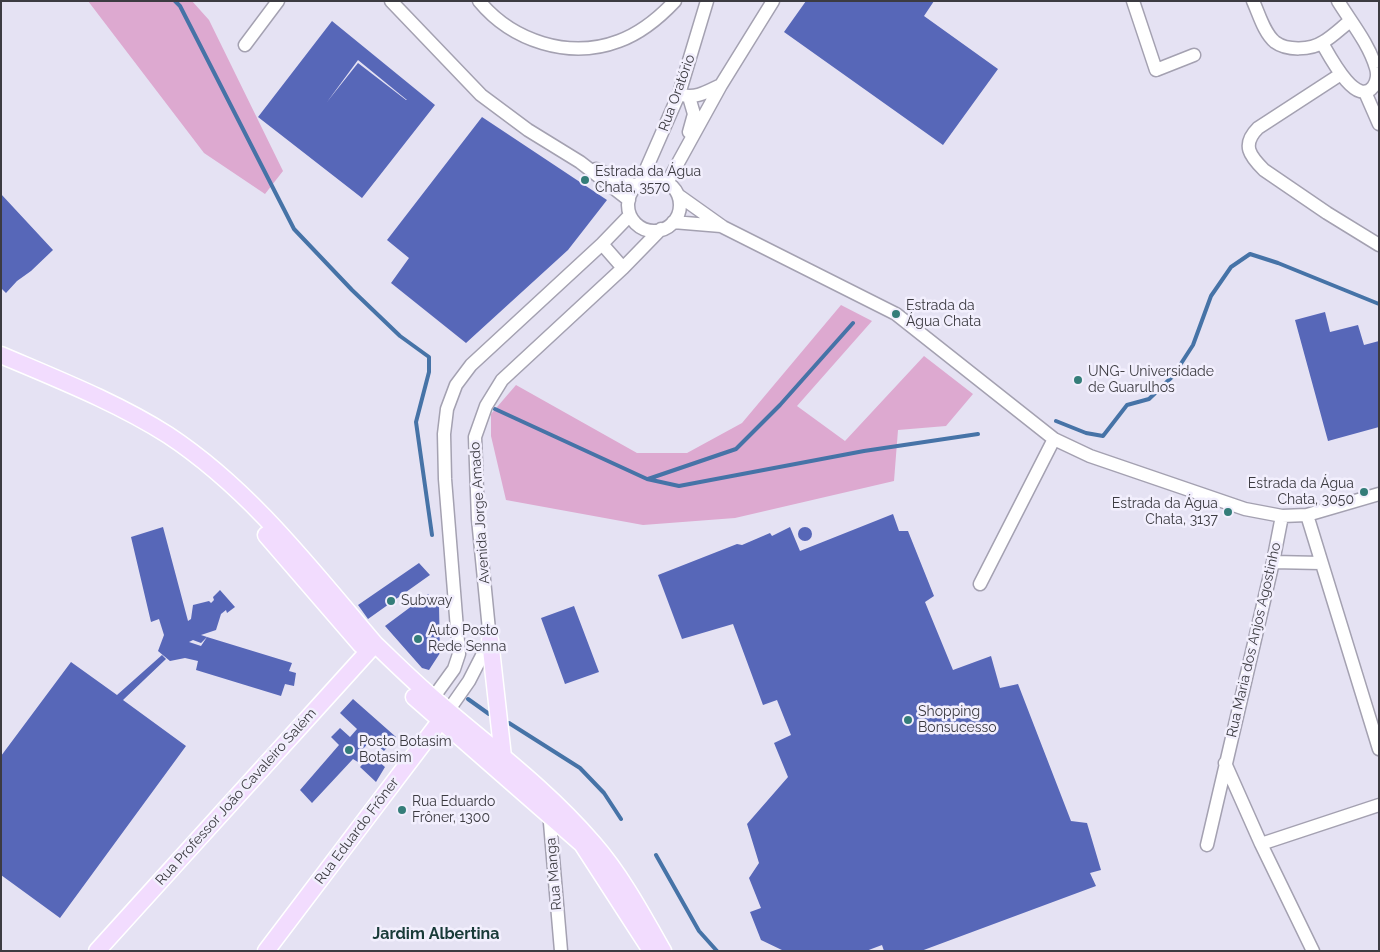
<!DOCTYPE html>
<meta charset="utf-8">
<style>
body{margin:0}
#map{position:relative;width:1380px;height:952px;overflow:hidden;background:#e5e2f3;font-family:Raleway,sans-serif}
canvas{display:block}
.frame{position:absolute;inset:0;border:2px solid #3c3b41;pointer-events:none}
</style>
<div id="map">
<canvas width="1380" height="952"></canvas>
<div class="frame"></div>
</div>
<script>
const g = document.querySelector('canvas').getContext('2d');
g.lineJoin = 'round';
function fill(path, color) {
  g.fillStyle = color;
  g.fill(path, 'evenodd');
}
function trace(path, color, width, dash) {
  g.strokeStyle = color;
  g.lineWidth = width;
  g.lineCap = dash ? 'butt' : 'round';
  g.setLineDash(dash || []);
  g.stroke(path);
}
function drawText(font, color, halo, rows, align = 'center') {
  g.font = font + ' Raleway,sans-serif';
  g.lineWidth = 5;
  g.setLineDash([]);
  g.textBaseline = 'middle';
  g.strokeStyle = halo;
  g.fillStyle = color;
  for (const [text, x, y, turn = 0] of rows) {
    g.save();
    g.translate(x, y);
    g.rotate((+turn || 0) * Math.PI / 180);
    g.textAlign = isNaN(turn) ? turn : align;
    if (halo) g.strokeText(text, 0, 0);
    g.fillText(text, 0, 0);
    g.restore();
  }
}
fill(new Path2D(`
 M88,1H192L209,20L283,171L265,194L204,153Z
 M841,305L872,321L797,406L845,441L924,356L973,394L946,426L898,430L894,481L735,518L643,525L506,500L491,436V414L516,385L637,453H687L742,423Z`), '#dda9d0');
trace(new Path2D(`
 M175,1L180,6L294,229L352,290L400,336L429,357V372L416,422L432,535
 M495,409L647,479L679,486L864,451L978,434
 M1056,421L1086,433L1103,436L1127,405L1149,399L1173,376L1193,345L1211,296L1231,267L1250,254L1278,263L1379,304
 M648,479L736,449L780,405L853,323
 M468,699L489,714
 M509,723L580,768L604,793L621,819
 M656,855L699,931L717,951`), '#4673a7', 4);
fill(new Path2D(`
 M806,1H934L924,16L998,69L943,145L784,32Z
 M332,21L435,105L362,198L258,117ZM358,60L407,100H406L358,63L327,102Z
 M482,117L607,200L568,250L466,343L391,283L409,258L387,240Z
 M1,194L53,250L31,271L17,281L6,293L1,288Z
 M1325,312L1330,332L1358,325L1364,345L1379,341V427L1328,441L1295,320Z
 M893,514L899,531H908L934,596L925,602L953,670L991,656L1000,688L1018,684L1071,821L1087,823L1101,870L1090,873L1096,886L921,951H884L882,945L866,951H784L761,940L750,912L761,908L749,878L759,863L747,824L788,777L774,743L791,735L777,700L763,705L733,624L682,639L658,575L737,544L742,545L770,533L772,536L790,527L800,551Z
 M798 534a7 7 0 1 1 14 0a7 7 0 1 1-14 0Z
 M163,527L188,621L191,619L193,605L209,601L211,603L214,600L213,597L220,590L235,607L227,613L226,610L221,614L216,630L201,635L207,637L201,643L193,640L189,642L201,646L207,637L292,663L289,671L296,673L294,686L285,684L281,696L196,670L198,661L185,658L170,661L158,651L164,635L159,619L151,622L131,537Z
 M419,563L430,575L368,619L358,605Z
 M428,594L439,606L440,653L429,670L422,668L385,626Z
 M574,606L599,672L565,684L541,618Z
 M162,655L166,659L123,700L186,746L60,918L1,875V756L71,662L117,695Z
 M353,699L396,737L384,751L371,740L363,749L369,756L361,764L353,759L312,803L300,790L339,745L331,737L340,728L350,737L357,729L340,713Z
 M371,755L385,767L376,782L360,767Z`), '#5767b8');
const minor = new Path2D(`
 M391,1L481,95L528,130L580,162L629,200
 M479,1C512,41 569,60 619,41C641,33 659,18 675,1
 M1133,1L1156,70L1194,55
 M1253,1C1259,14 1264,33 1275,42C1287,51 1311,50 1323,42C1332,37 1341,28 1350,21
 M1322,43C1329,55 1356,108 1373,87C1377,82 1378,74 1376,68C1369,44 1351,22 1338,1
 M245,45L278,1
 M1341,74L1258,128C1241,145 1250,156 1264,170L1327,213L1379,245
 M1365,92L1379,124
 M682,95C696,99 708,91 721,85
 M689,97L694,114L689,132
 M596,169L636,186
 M628 205a26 26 0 1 1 52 0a26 26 0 1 1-52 0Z
 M640,183L679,94L707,1
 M667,183L721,85L773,1
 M678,195L723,227L896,314L1054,439L1090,456L1245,509L1282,516L1307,515L1379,494
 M673,222L721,226
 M602,244L623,268
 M1307,515L1379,749
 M1273,562L1321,563
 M980,584L1054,439
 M433,698L454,669L459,654L445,479L444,434L447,409L456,385L471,365L602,244L630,215
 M448,711L469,681L490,640L478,519L475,437L486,406L502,380L623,268L661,229
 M1225,763L1261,844L1313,951
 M549,811L561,951
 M1261,844L1379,805
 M1207,845L1273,562L1282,516`);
const major = new Path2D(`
 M1,355C57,379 116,402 168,435C250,489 312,570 375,644C394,662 413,681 433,698C487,745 546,788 593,843C621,875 642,914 663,951
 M266,535L361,645
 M490,640L503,757
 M414,697L582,844L650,949
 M97,951L375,644
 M266,951L447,712`);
trace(minor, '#a4a1b1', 15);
trace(major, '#fff', 19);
trace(minor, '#fff', 12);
trace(major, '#f2dcfe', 16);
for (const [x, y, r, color] of [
 [585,180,5,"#347d79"],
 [896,314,5,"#347d79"],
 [1078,380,5,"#347d79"],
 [1364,492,5,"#347d79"],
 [1228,512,5,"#347d79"],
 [391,601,5,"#347d79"],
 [418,639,5,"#347d79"],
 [908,720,5,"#347d79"],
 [349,750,5,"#347d79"],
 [402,810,5,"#347d79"]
]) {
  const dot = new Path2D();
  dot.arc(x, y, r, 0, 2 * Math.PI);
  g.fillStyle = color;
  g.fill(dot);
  trace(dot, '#f2effd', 2);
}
drawText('14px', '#3c3b41', '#f2effd', [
 ["Rua Oratório",677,93,-70],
 ["Avenida Jorge Amado",480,513,-94],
 ["Rua Maria dos Anjos Agostinho",1254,640,-77],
 ["Rua Professor João Cavaleiro Salém",236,797,-48],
 ["Rua Eduardo Frôner",357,831,-53],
 ["Rua Manga",554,874,-95]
]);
drawText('14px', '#3c3b41', '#f2effd', [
 ["Estrada da Água",595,172],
 ["Chata, 3570",595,188],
 ["Estrada da",906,306],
 ["Água Chata",906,322],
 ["UNG- Universidade",1088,372],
 ["de Guarulhos",1088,388],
 ["Estrada da Água",1354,484,"right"],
 ["Chata, 3050",1354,500,"right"],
 ["Estrada da Água",1218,504,"right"],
 ["Chata, 3137",1218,520,"right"],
 ["Subway",401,601],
 ["Auto Posto",428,631],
 ["Rede Senna",428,647],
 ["Shopping",918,712],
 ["Bonsucesso",918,728],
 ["Posto Botasim",359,742],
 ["Botasim",359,758],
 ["Rua Eduardo",412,802],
 ["Frôner, 1300",412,818]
], 'left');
drawText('bold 16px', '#183a38', '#f2effd', [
 ["Jardim Albertina",436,934]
]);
</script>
